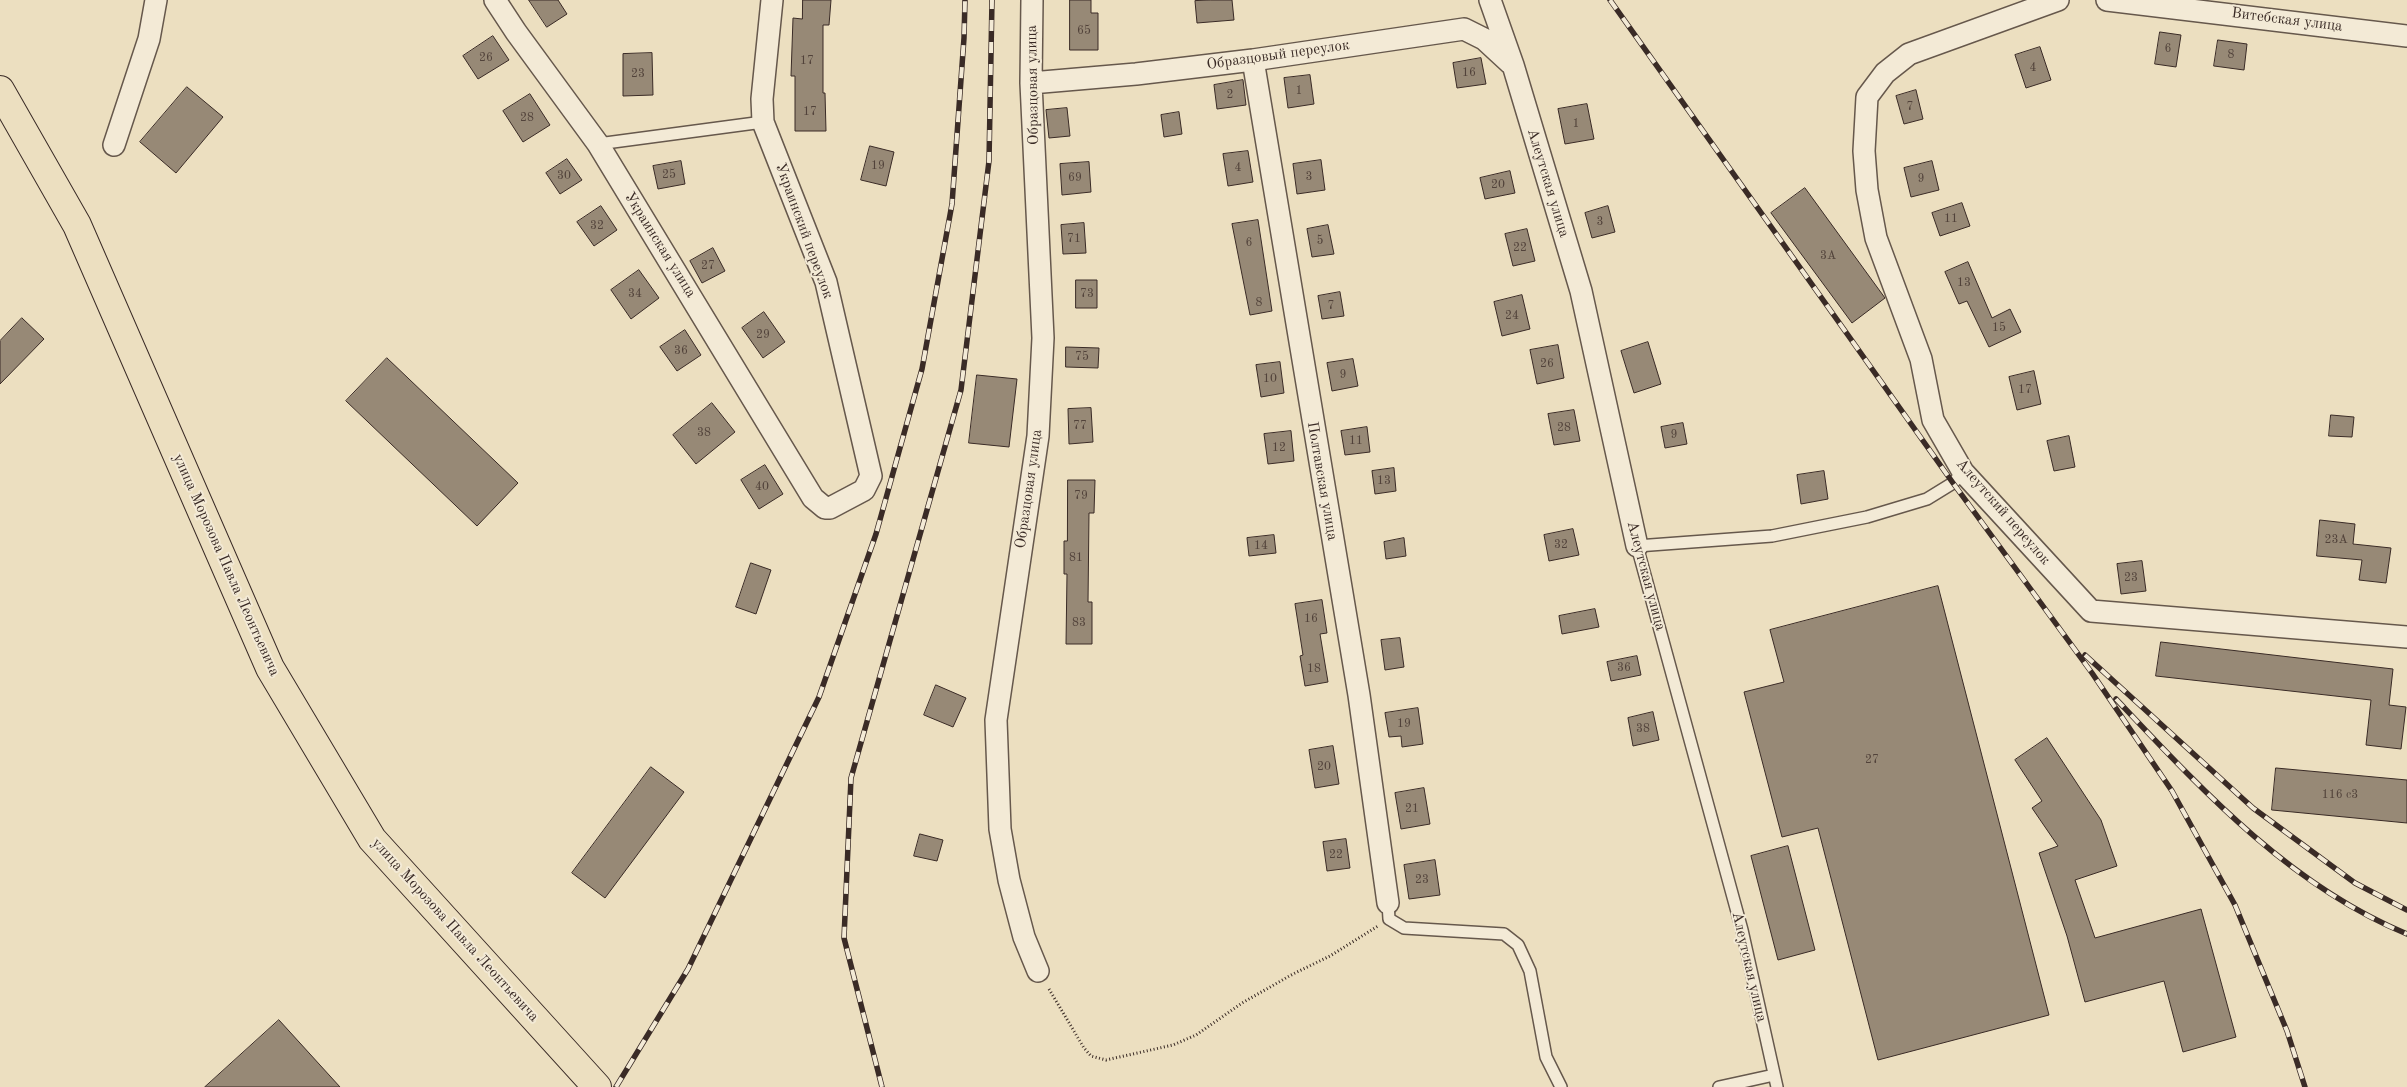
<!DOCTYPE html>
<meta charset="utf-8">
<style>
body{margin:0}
canvas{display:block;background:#ecdfc0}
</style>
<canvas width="2407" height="1087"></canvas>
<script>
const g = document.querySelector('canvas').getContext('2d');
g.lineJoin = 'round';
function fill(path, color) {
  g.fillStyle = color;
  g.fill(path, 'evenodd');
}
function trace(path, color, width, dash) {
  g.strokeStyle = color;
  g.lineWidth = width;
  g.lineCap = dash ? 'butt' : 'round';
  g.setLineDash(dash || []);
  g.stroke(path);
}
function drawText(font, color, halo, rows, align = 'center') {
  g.font = font + ' "Old Standard TT",serif';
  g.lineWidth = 4;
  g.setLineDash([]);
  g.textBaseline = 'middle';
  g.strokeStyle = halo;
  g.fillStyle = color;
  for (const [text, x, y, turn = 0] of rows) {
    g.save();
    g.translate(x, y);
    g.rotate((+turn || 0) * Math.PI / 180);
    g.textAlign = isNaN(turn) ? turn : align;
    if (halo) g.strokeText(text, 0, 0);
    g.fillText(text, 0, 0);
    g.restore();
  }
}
const building = new Path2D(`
 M529,0H558L567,14L547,27Z
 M803,0H831L829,25H823V93H825L826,131H795V76H791L793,18L802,19Z
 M1070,0H1091V13H1098V50H1070Z
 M1211,0H1232L1234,20L1197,23L1195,1Z
 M2160,32L2181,35L2176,67L2155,64Z
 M493,36L509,60L478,79L463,56Z
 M2218,40L2247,44L2244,70L2214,66Z
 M2040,47L2051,80L2026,88L2015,55Z
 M652,53L653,95L623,96V54Z
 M1481,58L1486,84L1457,88L1453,63Z
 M1310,75L1314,104L1288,108L1284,78Z
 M1243,80L1246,105L1217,109L1214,85Z
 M187,87L223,117L176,173L140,142Z
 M1916,90L1923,119L1904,124L1896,96Z
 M530,94L550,125L523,142L503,111Z
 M1587,104L1594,139L1565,144L1558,109Z
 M1067,108L1070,136L1049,138L1046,110Z
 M1179,112L1182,134L1164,137L1161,115Z
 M870,146L894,152L886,186L861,180Z
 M1248,151L1253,182L1228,186L1223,154Z
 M567,159L582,180L560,194L546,173Z
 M1321,160L1325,190L1297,194L1293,164Z
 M681,161L685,184L658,189L653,166Z
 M1932,161L1939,190L1911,197L1904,168Z
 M1089,162L1091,192L1062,195L1060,164Z
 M1510,171L1515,193L1485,199L1480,178Z
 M1805,188L1885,298L1852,323L1771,213Z
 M1962,203L1970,226L1940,236L1932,213Z
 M601,206L617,230L594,246L577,222Z
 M1608,206L1615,232L1592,238L1585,213Z
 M1258,220L1272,311L1250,315L1232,224Z
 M1084,223L1086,253L1063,254L1061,225Z
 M1328,225L1334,254L1312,257L1307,229Z
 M1527,229L1535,261L1513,266L1505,234Z
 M713,248L725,271L702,283L690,261Z
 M1968,262L1992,318L2010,309L2021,332L1989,347L1967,301L1959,304L1945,272Z
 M639,270L659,298L631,319L611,290Z
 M1076,280H1097V308H1076Z
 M1340,292L1344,316L1322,319L1318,296Z
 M1522,295L1530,329L1502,336L1494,302Z
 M764,312L785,342L763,358L742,328Z
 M22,318L44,339L0,384V341Z
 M685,330L701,355L677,371L660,347Z
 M1648,342L1661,384L1634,393L1621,351Z
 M1558,345L1564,378L1537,384L1530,350Z
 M1066,347L1099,348L1098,368L1066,367Z
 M387,358L518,483L477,526L346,401Z
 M1353,359L1358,386L1332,391L1327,363Z
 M1280,362L1284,393L1261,397L1256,365Z
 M2034,371L2041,404L2017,410L2009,377Z
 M977,375L1017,379L1009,447L969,443Z
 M712,403L735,432L696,464L673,435Z
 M1091,408L1093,442L1069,444L1068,409Z
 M1574,410L1580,441L1554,445L1548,414Z
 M2331,415L2354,417L2352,437L2329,436Z
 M1683,423L1687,444L1665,448L1661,427Z
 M1367,427L1370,452L1345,455L1341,431Z
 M1291,431L1294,461L1268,464L1264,434Z
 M2069,436L2075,467L2054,471L2047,441Z
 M765,465L783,494L759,509L741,480Z
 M1394,468L1396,491L1375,494L1372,471Z
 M1824,471L1828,499L1801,504L1797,475Z
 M1068,480H1095L1094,513H1089L1088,602H1092V644H1066L1067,574H1064V541H1067Z
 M2320,520L2355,524L2353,544L2391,548L2386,583L2359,580L2362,560L2317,556Z
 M1573,529L1579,555L1549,561L1544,535Z
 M1274,535L1276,553L1249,556L1247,538Z
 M1404,538L1406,556L1386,559L1384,542Z
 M2142,561L2146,591L2121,594L2117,564Z
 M751,563L771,570L756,614L736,607Z
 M1938,586L2049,1015L1878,1060L1818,828L1782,837L1744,692L1784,682L1770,630Z
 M1322,600L1327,633L1320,634L1328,682L1305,686L1300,656L1303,655L1295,604Z
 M1595,609L1599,627L1562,634L1559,616Z
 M1400,638L1404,667L1385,670L1381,640Z
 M2161,642L2393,669L2389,705L2406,707L2401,749L2366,745L2371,700L2156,676Z
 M1637,656L1641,675L1611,681L1607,662Z
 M936,685L966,698L953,727L924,715Z
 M1418,708L1423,744L1402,747L1401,736L1389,737L1385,713Z
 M1653,712L1659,740L1633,746L1628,718Z
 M2047,738L2101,820L2117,866L2075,880L2095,938L2201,909L2236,1037L2183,1052L2164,981L2085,1002L2067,936L2039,853L2058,846L2032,808L2042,801L2015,760Z
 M1333,746L1339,784L1315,788L1309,750Z
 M651,767L684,792L605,898L572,873Z
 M2276,768L2407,780V823L2272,810Z
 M1424,788L1430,824L1401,829L1395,793Z
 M920,834L943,840L937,861L914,856Z
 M1346,839L1350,868L1327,871L1323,842Z
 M1788,846L1815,950L1778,960L1751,856Z
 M1435,860L1440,895L1409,899L1404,865Z
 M279,1020L340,1087H205Z`);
fill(building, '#978976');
trace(building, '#3a2b26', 1);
const lane = new Path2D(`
 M598,144L763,122
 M1388,903L1389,919L1404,928L1504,934L1518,945L1530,971L1546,1057L1561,1087
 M1719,1087L1774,1075
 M1777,1087L1742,930L1637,546L1772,536L1867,517L1927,499L1953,483L1963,472`);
const street = new Path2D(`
 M495,0L516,32L598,144L813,498L825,508H830L864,490L871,476L826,282L763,122L762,99L772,0
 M1032,0L1031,83L1043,338L1038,436L996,720L1000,829L1009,880L1024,937L1038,971
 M1490,0L1513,65L1581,291L1637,546
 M2058,0L1909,54L1885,73L1867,97L1864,151L1867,190L1876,238L1921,359L1933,420L1963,472L2091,611L2407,637
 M2107,0L2407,36
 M1253,60L1359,695L1388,903
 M1031,83L1136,74L1253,60L1464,29L1484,39L1510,63
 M114,145L149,39L156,0`);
const primary = new Path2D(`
 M0,90L77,225L270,668L372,839L597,1087`);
trace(lane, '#66584c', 14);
trace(street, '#66584c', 24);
trace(primary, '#3a2b26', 30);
trace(new Path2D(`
 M1049,989L1084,1048L1091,1056L1106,1060L1173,1045L1196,1035L1242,1003L1293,974L1330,956L1378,926`), '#3a2b26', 3, [1, 2.5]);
trace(lane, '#f3ead6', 11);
trace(street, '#f3ead6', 21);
trace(primary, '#ecdfc0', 28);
const rail = new Path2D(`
 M1610,0L1953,483L2092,673L2172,791L2235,905L2287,1031L2305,1087
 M2085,655L2253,808L2355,883L2407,910
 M2116,699C2201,789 2290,886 2407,934
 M616,1087L688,969L819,697L876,534L922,369L952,204L964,38L965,0
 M882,1087L844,938L851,778L961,390L989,161L992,0`);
trace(rail, '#3a2b26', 5.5);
trace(rail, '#f3ead6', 4, [11]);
drawText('12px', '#51423a', null, [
 ["65",1084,31],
 ["6",2168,49],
 ["8",2231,55],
 ["26",486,58],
 ["17",807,61],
 ["4",2033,68],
 ["16",1469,73],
 ["23",638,74],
 ["1",1299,91],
 ["2",1230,95],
 ["7",1910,107],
 ["17",810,112],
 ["28",527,118],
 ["1",1576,124],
 ["19",878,166],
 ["4",1238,168],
 ["25",669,175],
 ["30",564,176],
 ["3",1309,177],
 ["69",1075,178],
 ["9",1921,179],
 ["20",1498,185],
 ["11",1951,219],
 ["3",1600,222],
 ["32",597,226],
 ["71",1074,239],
 ["5",1320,241],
 ["6",1249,243],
 ["22",1520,248],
 ["3А",1828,256],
 ["27",708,266],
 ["13",1964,283],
 ["34",635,294],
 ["73",1087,294],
 ["8",1259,303],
 ["7",1331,306],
 ["24",1512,316],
 ["15",1999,328],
 ["29",763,335],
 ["36",681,351],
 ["75",1082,357],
 ["26",1547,364],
 ["9",1343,375],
 ["10",1270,379],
 ["17",2025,390],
 ["77",1080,426],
 ["28",1564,428],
 ["38",704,433],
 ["9",1674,435],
 ["11",1356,441],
 ["12",1279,448],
 ["13",1384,481],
 ["40",762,487],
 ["79",1081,496],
 ["23А",2336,540],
 ["32",1561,545],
 ["14",1261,546],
 ["81",1076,558],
 ["23",2131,578],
 ["16",1311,619],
 ["83",1079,623],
 ["36",1624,668],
 ["18",1314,669],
 ["19",1404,724],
 ["38",1643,729],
 ["27",1872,760],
 ["20",1324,767],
 ["116 с3",2340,795],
 ["21",1412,809],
 ["22",1336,855],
 ["23",1422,880]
]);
drawText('15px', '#3a2b26', '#f3ead6', [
 ["Витебская улица",2287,20,7],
 ["Образцовый переулок",1278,55,-8],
 ["Образцовая улица",1033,85,-91],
 ["Алеутская улица",1548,183,73],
 ["Украинский переулок",804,231,70],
 ["Украинская улица",660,245,58],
 ["Полтавская улица",1322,481,80],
 ["Образцовая улица",1029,489,-82],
 ["Алеутский переулок",2003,512,49],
 ["улица Морозова Павла Леонтьевича",226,565,66],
 ["Алеутская улица",1646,576,75],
 ["улица Морозова Павла Леонтьевича",455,930,48],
 ["Алеутская улица",1749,967,77]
]);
</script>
